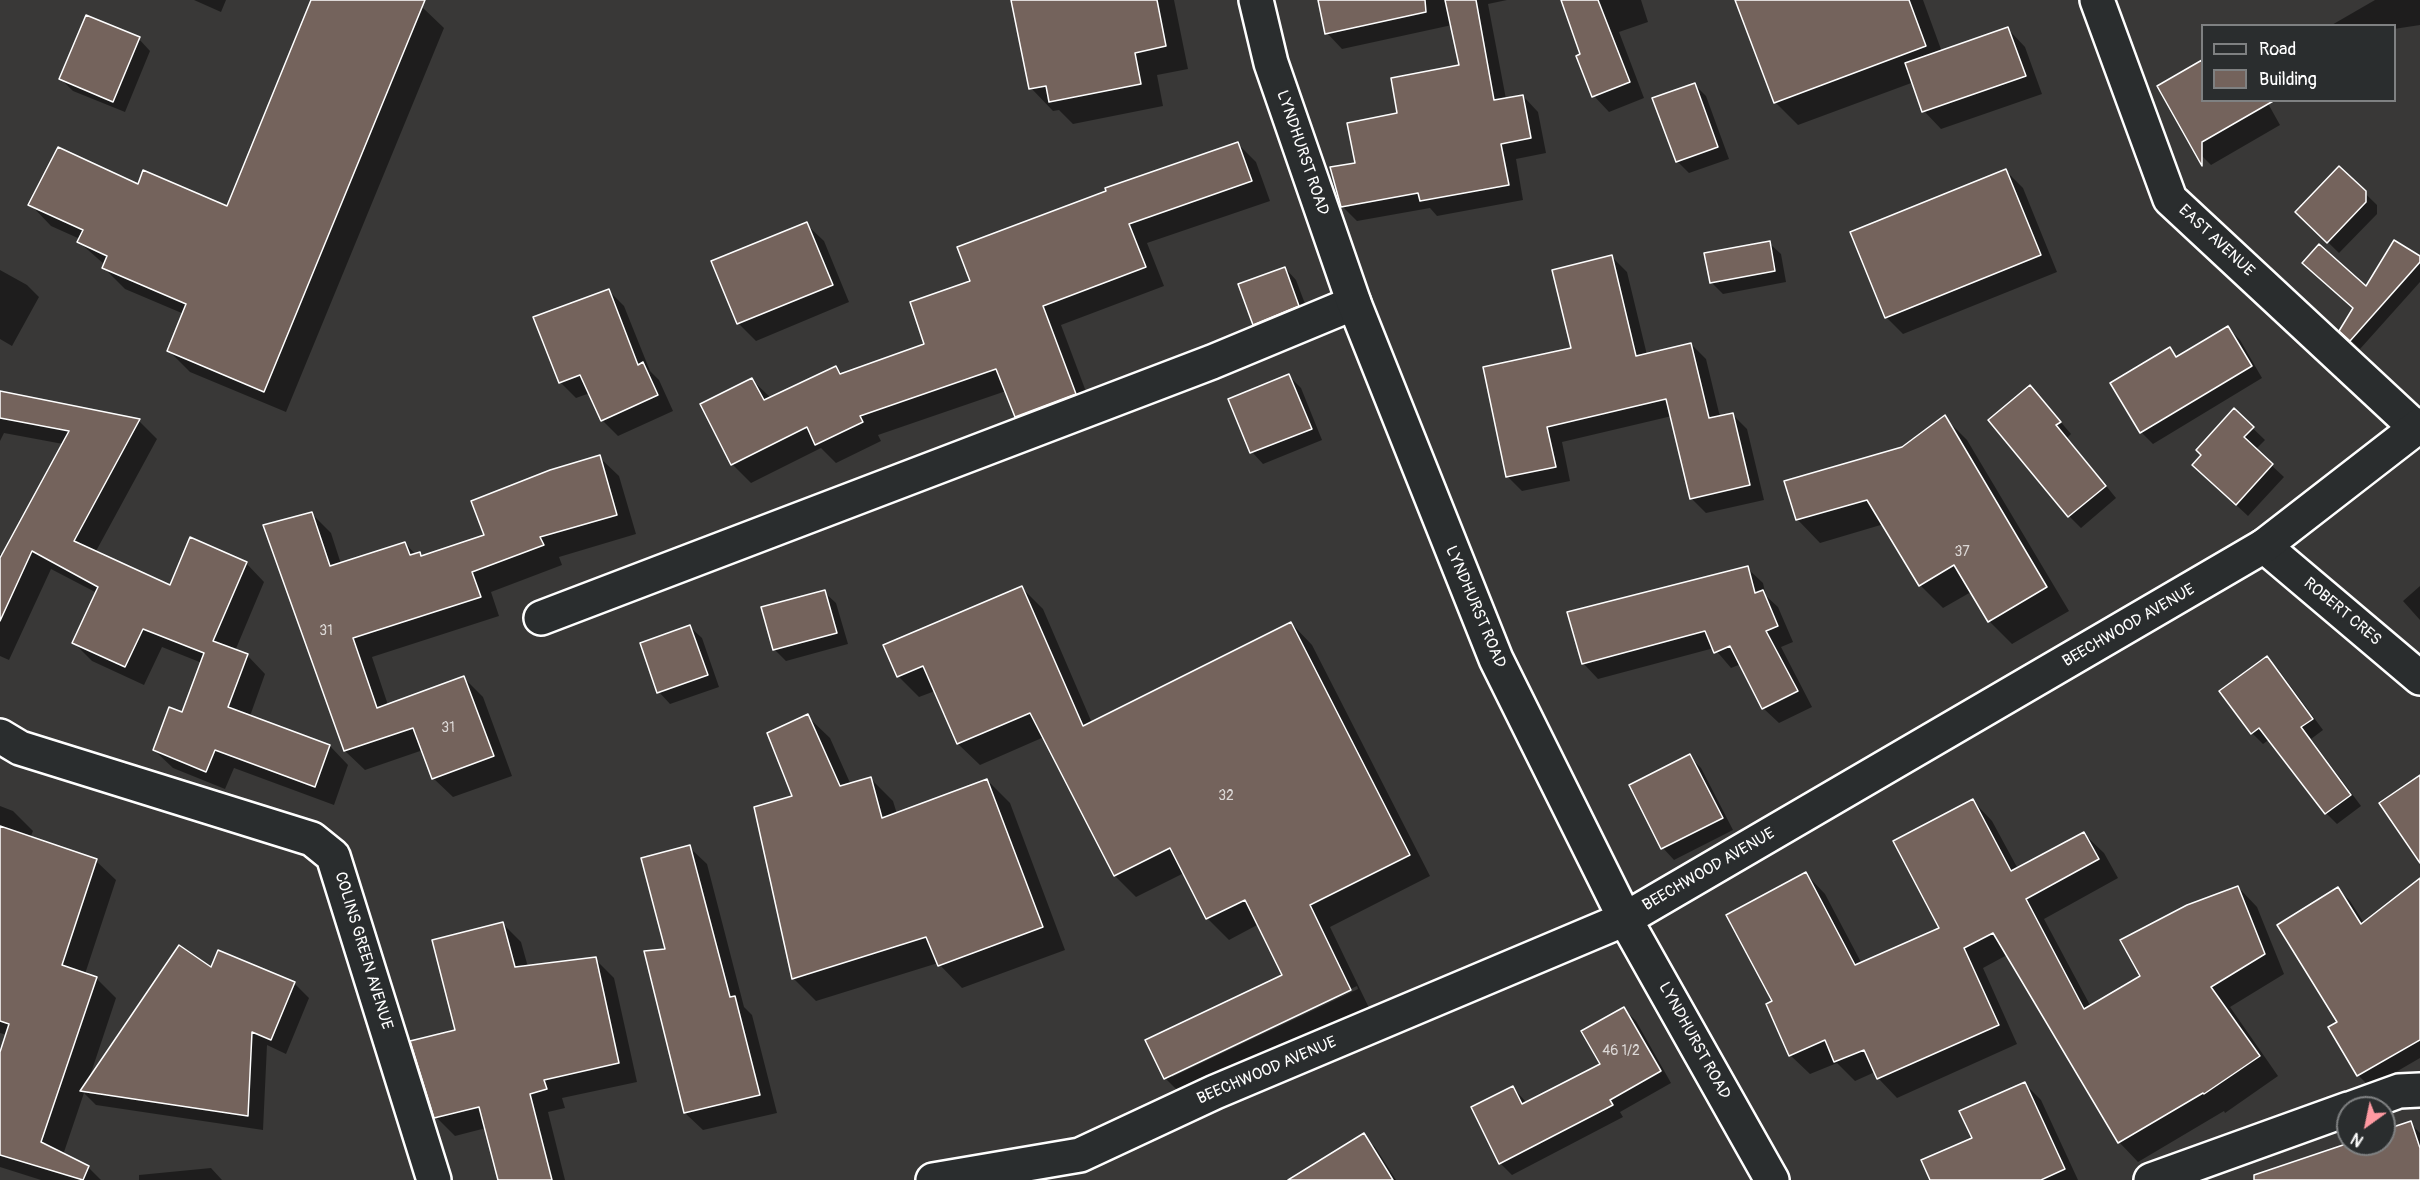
<!DOCTYPE html>
<style>
body{margin:0}
#map{position:relative;width:2420px;height:1180px;overflow:hidden;background:#393837;font-family:Pangolin,sans-serif}
canvas{display:block}
.legend{position:absolute;left:2201px;top:24px;width:195px;height:78px;box-sizing:border-box;background:#2a2d2e;border:2px solid #7f8182;margin:0;padding:8px 10px;list-style:none;font-size:18px;color:#fff}
.legend li{display:flex;align-items:center;gap:12px;height:30px}
.legend b{width:30px;border:2px solid #7f8182}
.north{position:absolute;left:2336px;top:1096px;width:60px;height:60px;box-sizing:border-box;background:#2a2d2e;border:2px solid #7f8182;border-radius:50%;rotate:213deg;font-size:16px;font-weight:700;line-height:24px;text-align:center;color:#fff}
.north::after{content:'';display:block;margin:auto;width:21px;height:27px;background:#ff9aa2;clip-path:polygon(50% 0,100% 100%,50% 72%,0 100%)}
</style>
<div id="map">
<canvas width="2420" height="1180"></canvas>
<ul class="legend">
<li><b style="height:8px;background:#2a2d2e"></b>Road</li>
<li><b style="height:16px;background:#74635c"></b>Building</li>
</ul>
<div class="north">N</div>
</div>
<script>
const g = document.querySelector('canvas').getContext('2d');
g.lineJoin = 'round';
function fill(path, color) {
  g.fillStyle = color;
  g.fill(path, 'evenodd');
}
function trace(path, color, width, dash) {
  g.strokeStyle = color;
  g.lineWidth = width;
  g.lineCap = dash ? 'butt' : 'round';
  g.setLineDash(dash || []);
  g.stroke(path);
}
function drawText(font, color, halo, rows, align = 'center') {
  g.font = font + ' Pangolin,sans-serif';
  g.lineWidth = 6;
  g.setLineDash([]);
  g.textBaseline = 'middle';
  g.strokeStyle = halo;
  g.fillStyle = color;
  for (const [text, x, y, turn = 0] of rows) {
    g.save();
    g.translate(x, y);
    g.rotate((+turn || 0) * Math.PI / 180);
    g.textAlign = isNaN(turn) ? turn : align;
    if (halo) g.strokeText(text, 0, 0);
    g.fillText(text, 0, 0);
    g.restore();
  }
}
fill(new Path2D(`
 M194,0H226L221,12Z
 M313,0H405L422,7L444,28L286,412L190,372L169,351L184,314L125,289L104,268L105,265L79,242L80,239L51,226L30,204L228,208Z
 M1013,0H1174L1188,69L1157,75L1163,106L1073,124L1059,110L1053,111L1031,88Z
 M1319,0H1507L1488,4L1506,99L1523,96L1538,112L1546,153L1516,159L1523,200L1437,216L1430,208L1357,221L1342,206L1356,164L1399,115L1461,66L1452,25L1342,49L1327,33Z
 M1562,0H1641L1648,22L1619,32L1644,98L1609,112L1594,96Z
 M1736,0H1923L1942,52L2008,29L2025,47L2042,94L1941,129L1924,111L1914,82L1798,125L1775,102Z
 M2375,0H2420V25L2394,29V26H2330Z
 M139,39L150,51L125,112L73,91L61,79Z
 M2202,62V100H2266L2280,125L2211,165L2193,147L2159,87Z
 M1694,84L1706,96L1729,159L1689,173L1677,161Z
 M1237,143L1256,162L1270,201L1147,243L1164,286L1061,325L1094,413L1035,436L1016,416L1006,391L878,435L881,441L836,463L821,448L751,483L732,464L752,380L771,398L836,367L843,375L926,345L972,282Z
 M2339,168L2377,205V214L2339,253L2297,212Z
 M2005,170L2023,188L2057,272L1903,334L1886,317Z
 M806,224L824,241L849,302L756,341L738,323Z
 M1769,243L1781,254L1786,282L1723,294L1711,282Z
 M1612,257L1627,272L1647,355L1691,344L1706,359L1720,417L1732,414L1747,429L1764,500L1706,513L1691,498L1672,416L1562,442L1570,481L1522,491L1507,476L1573,350Z
 M2420,258V282L2360,349L2341,331L2367,288Z
 M1285,268L1296,280L1310,317L1266,336L1254,324Z
 M0,270L27,285L39,297L12,346L0,339Z
 M608,290L624,306L650,371L659,380L673,411L618,436L602,420L590,393L576,398L560,382Z
 M2228,328L2240,340L2262,378L2153,444L2141,432L2170,349L2178,357Z
 M1289,376L1301,388L1322,440L1263,464L1252,452L1230,400Z
 M0,391L139,421L157,439L95,553L170,587L246,563L264,582L235,651L247,655L265,674L250,716L330,746L348,765L334,805L234,768L225,789L173,768L154,750L183,714L202,663L162,647L144,685L92,661L74,643L97,593L51,569L9,660L0,656V554L3,555L63,444L4,433L0,441Z
 M2041,399L2071,434L2067,438L2116,498L2081,528L2069,516Z
 M2234,410L2265,440L2255,450L2284,477L2248,516L2206,477Z
 M1944,417L1967,440L2069,611L2012,644L1989,621L1971,592L1943,608L1920,585L1884,524L1820,543L1797,519Z
 M599,457L619,476L636,534L559,557L562,565L491,592L499,616L372,657L388,705L464,678L483,697L512,776L453,797L433,778L423,750L365,770L345,751L311,513L331,533L341,564L405,543L416,555L419,554L422,557L486,536Z
 M1747,568L1763,583L1766,596L1778,607L1793,642L1781,647L1812,707L1779,723L1763,708L1741,664L1731,668L1714,648L1598,679L1583,663Z
 M2420,586V620L2403,601Z
 M1022,588L1043,609L1092,723L1291,623L1312,645L1430,876L1330,927L1371,1012L1186,1099L1165,1078L1284,975L1259,924L1229,940L1207,918L1184,873L1136,897L1115,876L1044,737L980,765L958,744L935,691L919,697L898,676ZM1357,986L1358,989L1172,1077V1074Z
 M824,592L836,603L848,644L786,661L774,649Z
 M690,627L702,638L719,687L670,704L659,692Z
 M2267,658L2278,669L2323,730L2311,739L2361,806L2337,824L2326,813L2270,739L2263,744L2252,733Z
 M807,716L830,738L851,785L871,779L893,801L897,814L987,780L1010,803L1065,950L962,988L938,963L816,1001L793,978L794,797Z
 M1689,756L1701,768L1733,830L1674,860L1663,848Z
 M1973,801L1992,821L2018,869L2084,834L2104,853L2118,878L2044,919L2091,1007L2142,977L2238,887L2257,907L2284,974L2230,1007L2278,1076L2225,1113L2224,1111L2138,1162L2119,1142L2007,955L1983,968L2017,1044L1897,1098L1878,1078L1875,1072L1855,1081L1837,1063L1810,1074L1790,1055L1774,1002L1806,874L1825,894L1862,964L1941,929Z
 M0,806L13,811L33,831L30,838L96,861L116,880L85,974L96,978L116,998L89,1079L211,969L294,983L309,998L286,1054L267,1045L263,1130L96,1105L84,1093L63,1155L88,1167L101,1180H41L0,1167V1057L7,1035L0,1033Z
 M689,847L707,864L744,1007L752,1015L777,1113L703,1130L685,1113L667,950Z
 M2420,885V1058L2370,1087L2358,1075L2339,1022L2338,889L2350,901L2364,923Z
 M502,923L521,942L528,967L595,959L614,978L637,1082L562,1098L565,1108L548,1112L565,1180H499L486,1128L455,1136L436,1117L457,1031Z
 M1624,1009L1636,1021L1671,1083L1620,1112L1623,1117L1512,1175L1500,1163L1513,1088L1527,1103L1602,1065Z
 M2025,1084L2041,1100L2078,1180H1932Z
 M2410,1123L2420,1133V1180H2278L2349,1144H2384V1132Z
 M1363,1135L1375,1147L1396,1180H1328Z
 M211,1168L222,1180H139V1175Z`), '#0007');
const building = new Path2D(`
 M311,0H425L264,392L167,351L186,304L102,268L107,256L77,242L83,230L28,205L58,147L138,184L143,170L227,206Z
 M1011,0H1157L1166,46L1135,53L1141,84L1049,102L1046,86L1029,89Z
 M1318,0H1425L1426,12L1325,34Z
 M1445,0H1476L1494,100L1523,95L1531,138L1501,144L1509,185L1420,201L1418,193L1341,207L1330,167L1355,163L1347,123L1397,113L1391,78L1459,65Z
 M1561,0H1598L1630,82L1592,97L1576,56L1580,54Z
 M1735,0H1909L1926,46L1774,103Z
 M86,15L140,37L113,102L59,79Z
 M2008,27L2026,76L1922,112L1905,63Z
 M2202,60V100H2275L2202,142V166L2157,86Z
 M1695,83L1718,147L1676,162L1652,98Z
 M1238,142L1252,181L1129,224L1146,267L1043,306L1076,394L1015,417L996,369L860,416L863,422L815,445L807,427L731,465L700,404L752,378L764,400L836,366L840,374L924,344L910,302L970,281L957,247L1106,191L1105,188Z
 M2339,166L2366,191V202L2327,243L2295,212Z
 M2006,169L2041,255L1885,318L1850,232Z
 M807,222L833,285L737,324L711,261Z
 M2394,240L2420,256V262L2350,341L2339,331L2353,308L2302,263L2319,244L2366,286Z
 M1770,241L1775,271L1710,283L1704,253Z
 M1612,255L1636,356L1691,343L1709,418L1733,413L1750,485L1690,499L1666,399L1547,427L1556,467L1506,477L1483,367L1571,348L1552,270Z
 M1285,267L1299,306L1253,325L1238,284Z
 M609,289L638,365L643,362L658,395L601,421L580,375L559,383L533,317Z
 M2228,326L2252,366L2140,433L2110,383L2170,347L2176,357Z
 M1289,374L1312,429L1250,453L1228,399Z
 M2030,385L2061,422L2056,425L2106,486L2068,517L1988,420Z
 M0,391L140,419L74,541L170,585L190,537L247,562L213,641L248,654L228,707L330,745L315,787L215,750L206,772L153,750L169,707L182,712L204,653L143,629L125,667L72,643L98,587L32,551L0,621V558L69,431L0,418Z
 M2234,408L2254,427L2244,437L2273,464L2236,505L2192,465L2201,455L2196,450Z
 M1945,415L2047,587L1988,622L1954,565L1919,586L1867,500L1796,520L1784,481L1902,447Z
 M600,455L617,515L540,537L544,545L472,572L481,597L353,638L377,708L464,676L494,756L432,779L413,728L344,751L263,525L312,512L330,566L405,542L410,555L420,552L421,556L484,535L471,501L550,470Z
 M1748,566L1755,593L1763,590L1778,626L1766,631L1798,691L1762,709L1730,646L1714,653L1705,631L1582,664L1567,612Z
 M1022,586L1083,726L1291,622L1410,855L1310,905L1351,990L1164,1079L1145,1040L1282,975L1245,900L1206,919L1170,848L1114,876L1030,713L957,744L923,666L897,677L883,645Z
 M825,590L837,633L773,650L761,607Z
 M690,625L708,675L657,693L640,643Z
 M2267,656L2313,719L2301,727L2351,795L2325,814L2259,728L2251,734L2219,691Z
 M808,714L840,786L871,777L882,818L987,779L1043,927L938,966L926,937L792,979L754,807L792,796L767,733Z
 M1690,754L1723,818L1661,849L1629,785Z
 M2420,775V863L2379,803Z
 M1973,799L2011,871L2084,832L2099,859L2026,899L2084,1009L2140,976L2120,940L2187,905L2238,886L2265,954L2211,987L2260,1056L2204,1094L2203,1093L2118,1143L1993,933L1964,948L1999,1025L1877,1079L1864,1050L1834,1062L1825,1040L1789,1056L1766,1004L1772,1001L1726,915L1806,872L1855,965L1939,928L1893,841Z
 M0,826L97,859L62,965L97,977L41,1142L89,1166L83,1180L0,1155V1052L9,1024L0,1021Z
 M690,845L730,997L735,996L760,1095L684,1113L644,951L665,949L641,858Z
 M2420,878V1040L2357,1076L2328,1027L2337,1022L2277,925L2338,887L2361,924Z
 M503,922L515,967L596,957L619,1063L544,1080L547,1089L530,1094L552,1180H498L479,1107L434,1118L410,1041L455,1030L432,940Z
 M179,945L211,967L218,950L295,982L271,1040L252,1032L248,1116L80,1091Z
 M1624,1007L1661,1071L1610,1100L1613,1105L1499,1164L1471,1107L1513,1086L1522,1104L1600,1064L1581,1031Z
 M2025,1082L2065,1169L2041,1180H1930L1921,1160L1972,1138L1959,1111Z
 M2411,1121L2420,1148V1180H2254V1175L2346,1144H2384V1130Z
 M1364,1133L1393,1180H1288Z`);
fill(building, '#74635c');
trace(building, '#fff', 1.5);
const street = new Path2D(`
 M2097,0L2170,199L2416,428
 M2264,546L2420,678
 M541,618L1212,362L1354,303
 M0,736L20,748L312,839L333,856L434,1180
 M2352,1108L2399,1091L2420,1090
 M2151,1180L2348,1109`);
const secondary = new Path2D(`
 M1256,0L1271,63L1354,303L1496,659L1625,919L1772,1180
 M933,1180L1080,1155L1215,1092L1625,919L2264,546L2420,425`);
trace(street, '#fff', 38);
trace(secondary, '#fff', 38);
trace(street, '#2a2d2e', 33);
trace(secondary, '#2a2d2e', 33);
drawText('14px', '#dcd8d6', null, [
 ["37",1962,552],
 ["31",326,631],
 ["31",448,728],
 ["32",1226,796],
 ["46 1/2",1621,1051]
]);
drawText('16px', '#fff', '#2a2d2e', [
 ["LYNDHURST ROAD",1302,153,71],
 ["EAST AVENUE",2216,241,43],
 ["LYNDHURST ROAD",1475,607,67],
 ["ROBERT CRES",2342,612,40],
 ["BEECHWOOD AVENUE",2129,626,-30],
 ["BEECHWOOD AVENUE",1709,870,-30],
 ["COLINS GREEN AVENUE",363,951,73],
 ["LYNDHURST ROAD",1694,1041,61],
 ["BEECHWOOD AVENUE",1267,1071,-23]
]);
</script>
